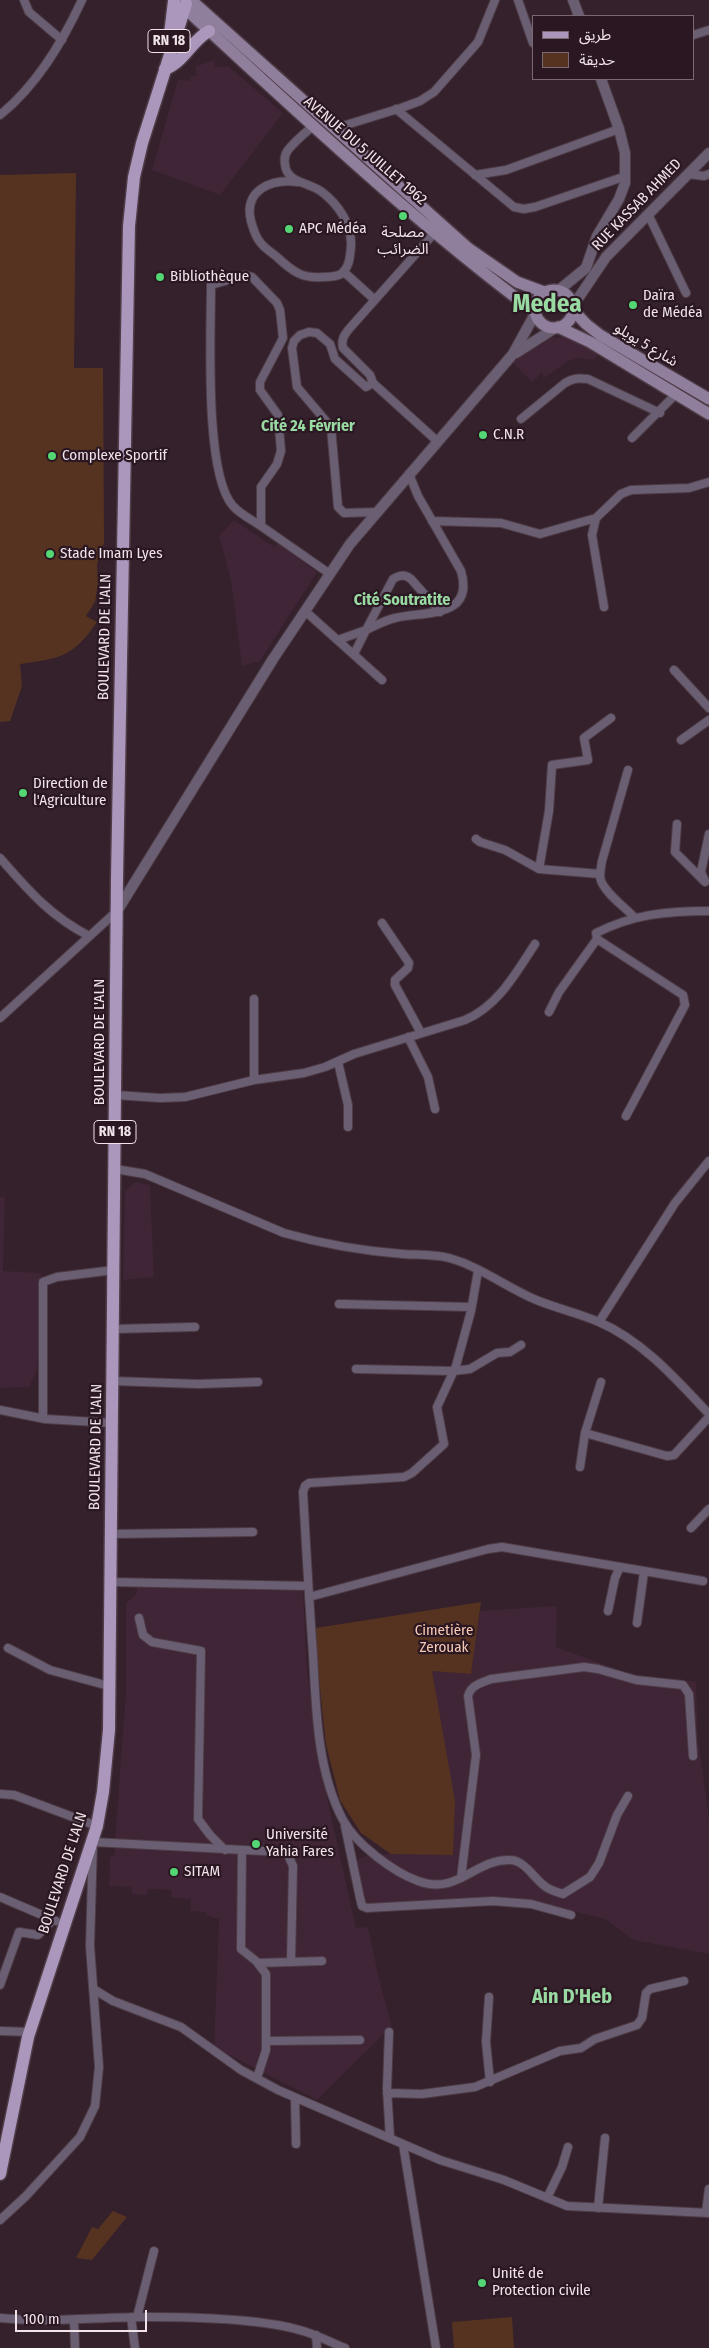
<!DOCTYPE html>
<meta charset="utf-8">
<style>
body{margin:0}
#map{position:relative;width:709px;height:2348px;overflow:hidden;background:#34212c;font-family:"Fira Sans Condensed","Noto Sans Arabic",sans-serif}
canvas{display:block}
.legend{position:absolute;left:532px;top:15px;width:162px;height:65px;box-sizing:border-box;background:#2a1722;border:1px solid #7a6972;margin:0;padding:6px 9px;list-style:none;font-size:15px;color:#f1e3ea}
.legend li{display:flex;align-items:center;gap:10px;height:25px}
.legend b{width:25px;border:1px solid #7a6972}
.scale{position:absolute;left:15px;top:2310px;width:132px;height:22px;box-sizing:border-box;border:2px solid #f1e3ea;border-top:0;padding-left:6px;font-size:15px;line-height:18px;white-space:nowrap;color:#f1e3ea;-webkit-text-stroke:4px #2a1722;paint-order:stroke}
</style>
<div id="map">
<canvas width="709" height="2348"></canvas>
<ul class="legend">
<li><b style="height:6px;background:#ab96bc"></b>طريق</li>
<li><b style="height:14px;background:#563320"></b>حديقة</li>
</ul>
<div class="scale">100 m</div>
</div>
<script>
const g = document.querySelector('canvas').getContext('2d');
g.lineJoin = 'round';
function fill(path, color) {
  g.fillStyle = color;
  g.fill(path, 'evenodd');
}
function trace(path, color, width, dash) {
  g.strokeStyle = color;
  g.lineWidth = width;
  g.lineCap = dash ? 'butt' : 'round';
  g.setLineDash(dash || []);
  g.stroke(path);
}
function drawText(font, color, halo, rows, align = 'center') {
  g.font = font + ' "Fira Sans Condensed","Noto Sans Arabic",sans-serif';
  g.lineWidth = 4.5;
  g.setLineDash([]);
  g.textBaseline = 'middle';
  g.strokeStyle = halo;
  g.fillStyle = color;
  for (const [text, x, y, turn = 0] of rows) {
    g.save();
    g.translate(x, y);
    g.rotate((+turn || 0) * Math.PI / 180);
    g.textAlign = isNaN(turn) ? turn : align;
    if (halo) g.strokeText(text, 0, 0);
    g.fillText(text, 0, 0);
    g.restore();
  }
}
fill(new Path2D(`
 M214,60L215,67L228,66L283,113L220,195L152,170L178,79L189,81L191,76L197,75L195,67Z
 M564,337L582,340L599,353L594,360L578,358L568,361L544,378L542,373L532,382L513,363L530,346L548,338Z
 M234,520L274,547L278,543L317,572L260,661L242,666L231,580L219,536Z
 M135,1182L150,1185L154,1277L123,1280L125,1191Z
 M0,1197H5L3,1271L41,1273L37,1370L29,1387L0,1388Z
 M137,1587L303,1591L307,1672L319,1761L356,1928L368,1927L380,1983L392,2026L317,2100L214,2047L219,1919L208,1916L205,1912L190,1911L191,1899L172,1898L171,1890L147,1889V1895L132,1894L131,1887L109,1886L110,1857L114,1856L115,1846L236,1853L232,1849L115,1840L126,1691V1603L137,1593Z
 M553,1606L557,1607L556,1647L641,1678L696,1681L698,1739L709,1818V1954L633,1940L605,1919L528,1900L482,1899L368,1906L364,1903L356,1860L368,1855L390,1854L361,1833L340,1800L326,1744L317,1660L471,1674L480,1611Z`), '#3f2535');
fill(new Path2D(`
 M76,173L74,368H103L104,543L97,564L98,583L95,602L86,616L97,622C72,658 61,658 20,664L22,686L10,721L0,722V175Z
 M481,1602L471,1674L432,1671L455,1801L453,1855L391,1854L361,1833L340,1800L326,1744L317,1660L316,1628Z
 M113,2211L127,2217L92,2260L76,2258L92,2227L98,2229Z
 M512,2317L514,2348H454L452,2322Z`), '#563320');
const minor = new Path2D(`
 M24,0L29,12L62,40
 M518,0L533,43
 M693,35L709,30
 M396,109L514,207L524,209L535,207L626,176
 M0,115C37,85 62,43 82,0
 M333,129L401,108L420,101L434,92L478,42L495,0
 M688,174L704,176L709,174
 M475,175L506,170L619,129
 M298,182C272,178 243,190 251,221C253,228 255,236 260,242C264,248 271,252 277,257C292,271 302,279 323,277C329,277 336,277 341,274C350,267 350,256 351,246C352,225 339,205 322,192C309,182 286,183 285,164C284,159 285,154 288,150C295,141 305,133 313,126
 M648,214L686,293
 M437,230L349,329C344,335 341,340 343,348L370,375L373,383L437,441
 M344,272L375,300
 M373,383L366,387L335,359L330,344L317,333L309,332L300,335L294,341L292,348L297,387L331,427L338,507L344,513L378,512
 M521,419L565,383C573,378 578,378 588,379L660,413
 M632,438L676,394
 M432,521L501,523L540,534L596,518
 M261,526V487L277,464L281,451L278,415L260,390V382L283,338L280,310L277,303L252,277L245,275L211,285C211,332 204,474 233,506C240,514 252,520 261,526C284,542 307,558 330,574
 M604,607L592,535L596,518L621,494L631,490L689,488L709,482
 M305,611L382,680
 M366,630C375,626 385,620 395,618C424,611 475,619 461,571L418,496L409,474
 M366,630L393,579C400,575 404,574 411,579L440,612
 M338,640L366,630L354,654
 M674,670L709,708
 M681,740L709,720
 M628,770L602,861C601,867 599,875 601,881C607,895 625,907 635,918
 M677,824L675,852L705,882
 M476,839L480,842L505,850L539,869L600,874
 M0,858C28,890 50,916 89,936
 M539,869L549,811L552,765L588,760L584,738L611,718
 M705,881L701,872L709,834
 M382,923L409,963L408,968L395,980V985L421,1033
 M254,999V1080
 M549,1012L559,992L597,939
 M0,1018L117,911
 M408,1037L428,1077L435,1109
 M338,1062L348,1105V1127
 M115,1095L160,1098L185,1097L254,1080L304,1073L325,1067L354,1054L465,1020C498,1006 516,973 535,944
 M626,1116L685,1005L683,995L597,939L596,933C634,914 667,911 709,911
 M115,1169L145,1174L284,1233C323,1244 363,1251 403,1254C418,1255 434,1254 449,1258C479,1266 506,1287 534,1299C555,1308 578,1313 599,1322C643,1341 677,1380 709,1414
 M478,1271L471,1311L456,1366L437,1407L444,1444L412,1473L404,1477L309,1483L305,1486L303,1492C306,1546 309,1600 313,1654C316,1709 317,1771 343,1820C356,1844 393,1872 418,1881C458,1896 474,1859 510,1860C525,1860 534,1879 546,1887C550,1890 557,1892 563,1894L590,1877L599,1863L617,1815L628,1796
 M339,1304L471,1307
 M599,1322L675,1203L709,1161
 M113,1329L195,1327
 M356,1369L453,1371L470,1369L497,1353L510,1352L521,1345
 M113,1381L198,1384L258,1382
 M0,1410L45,1419L112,1423
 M43,1418V1282L57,1277L114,1270
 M585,1433L667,1456L674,1455L709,1417
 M580,1467L585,1433L601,1382
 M691,1528L709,1509
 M111,1534L253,1532
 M110,1582L308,1586
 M309,1597L488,1549L502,1547L703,1581
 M608,1611L615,1578L620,1567
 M139,1618L143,1635L152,1642L201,1651L198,1819L210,1835L225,1850
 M637,1623L644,1572
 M8,1648L50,1670L109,1686
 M0,1794L14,1795L97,1826
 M345,1826L360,1898L362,1906L367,1908L493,1901L531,1904L571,1915
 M242,1851L241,1949L256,1961L266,1974V2050L257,2078
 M461,1878L476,1755L468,1696C471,1685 481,1683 491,1679L584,1667L598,1669L636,1680L683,1685L689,1694L693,1756
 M0,1897L56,1921
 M258,1963L322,1961
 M0,1985L19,1932L38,1935L53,1920
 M95,1990L113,2001L181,2027L241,2070L278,2090L440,2160L504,2180L567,2206L709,2213
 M489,1997L486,2042L490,2082
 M0,2031L30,2032
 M389,2032L387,2089L390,2138
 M266,2041L360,2040
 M387,2093L422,2094L475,2087L560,2051L581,2048L595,2039L637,2025L642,2018L646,1993L650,1989L684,1981
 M295,2098L296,2144
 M403,2144L436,2348
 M547,2198L562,2167L568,2147
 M598,2208L605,2138
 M706,2213L709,2189
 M0,2220L26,2196L80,2137L95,2106L99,2067L90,1946L93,1842L282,1852L288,1855L293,1866L291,1962
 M131,2317L135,2348
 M137,2317L154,2251
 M0,2318C49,2323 98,2317 148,2317C193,2317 265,2318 306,2332C319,2336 332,2343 345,2348
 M74,2320L75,2348
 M316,2335L317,2348`);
const tertiary = new Path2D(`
 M573,0L579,16
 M559,290L586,268L597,236L619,199L625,183V153L619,129L601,79
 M573,306L606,257L709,153
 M516,353L555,328
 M117,911L273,659L350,544L513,354L535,314`);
const secondary = new Path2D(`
 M191,0L468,248L517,282L544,292
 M181,5C296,110 410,219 535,312
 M535 309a19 19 0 1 1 38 0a19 19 0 1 1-38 0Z
 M573,310L586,324L600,335L709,399
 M558,327L590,342L709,414`);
const primary = new Path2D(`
 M170,34L174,1
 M165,69C184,62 191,41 209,31
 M0,2174L28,2037L97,1826L103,1792L109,1730L117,878L129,226L134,177L142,143L186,4`);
trace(minor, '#4e3c47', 10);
trace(tertiary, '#4e3c47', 12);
trace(secondary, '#4e3c47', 14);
trace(primary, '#4e3c47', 15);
trace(minor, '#6a5f72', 8);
trace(tertiary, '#6a5f72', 10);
trace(secondary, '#8f7e9c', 11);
trace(primary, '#ab96bc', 12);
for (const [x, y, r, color] of [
 [403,216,5,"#53d673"],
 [289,229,5,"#53d673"],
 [160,277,5,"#53d673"],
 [633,305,5,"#53d673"],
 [483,435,5,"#53d673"],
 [52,456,5,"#53d673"],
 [50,554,5,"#53d673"],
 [23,793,5,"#53d673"],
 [256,1844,5,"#53d673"],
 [174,1872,5,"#53d673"],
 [482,2283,5,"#53d673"]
]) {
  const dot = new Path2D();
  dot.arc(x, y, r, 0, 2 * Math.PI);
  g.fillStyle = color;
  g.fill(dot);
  trace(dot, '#2a1722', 2);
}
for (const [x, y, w] of [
 [169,41,42],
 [115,1132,42]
]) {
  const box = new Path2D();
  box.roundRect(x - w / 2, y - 11.5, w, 23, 4);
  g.fillStyle = '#2a1722';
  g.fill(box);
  trace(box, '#f1e3ea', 1);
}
drawText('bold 14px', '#f1e3ea', null, [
 ["RN 18",169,41],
 ["RN 18",115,1132]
]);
drawText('15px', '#f1e3ea', '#2a1722', [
 ["AVENUE DU 5 JUILLET 1962",365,151,41],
 ["RUE KASSAB AHMED",637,205,-46],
 ["شارع 5 يويلو",646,345,31],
 ["BOULEVARD DE L'ALN",105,637,-89],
 ["BOULEVARD DE L'ALN",100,1042,-90],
 ["BOULEVARD DE L'ALN",96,1447,-89],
 ["BOULEVARD DE L'ALN",63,1873,-72]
]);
drawText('15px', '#f1e3ea', '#2a1722', [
 ["APC Médéa",299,229],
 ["مصلحة",403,233,"center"],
 ["الضرائب",403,250,"center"],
 ["Bibliothèque",170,277],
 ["Daïra",643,296],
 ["de Médéa",643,313],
 ["C.N.R",493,435],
 ["Complexe Sportif",62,456],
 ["Stade Imam Lyes",60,554],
 ["Direction de",33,784],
 ["l'Agriculture",33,801],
 ["Université",266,1835],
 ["Yahia Fares",266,1852],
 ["SITAM",184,1872],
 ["Unité de",492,2274],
 ["Protection civile",492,2291]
], 'left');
drawText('15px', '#f6c9b2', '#2a1722', [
 ["Cimetière",444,1631],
 ["Zerouak",444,1648]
]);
drawText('bold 16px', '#99daa3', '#2a1722', [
 ["Cité 24 Février",308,427],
 ["Cité Soutratite",402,601]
]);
drawText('bold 20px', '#99daa3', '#2a1722', [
 ["Ain D'Heb",572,1997]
]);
drawText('bold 25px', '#99daa3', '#2a1722', [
 ["Medea",547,305]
]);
</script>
